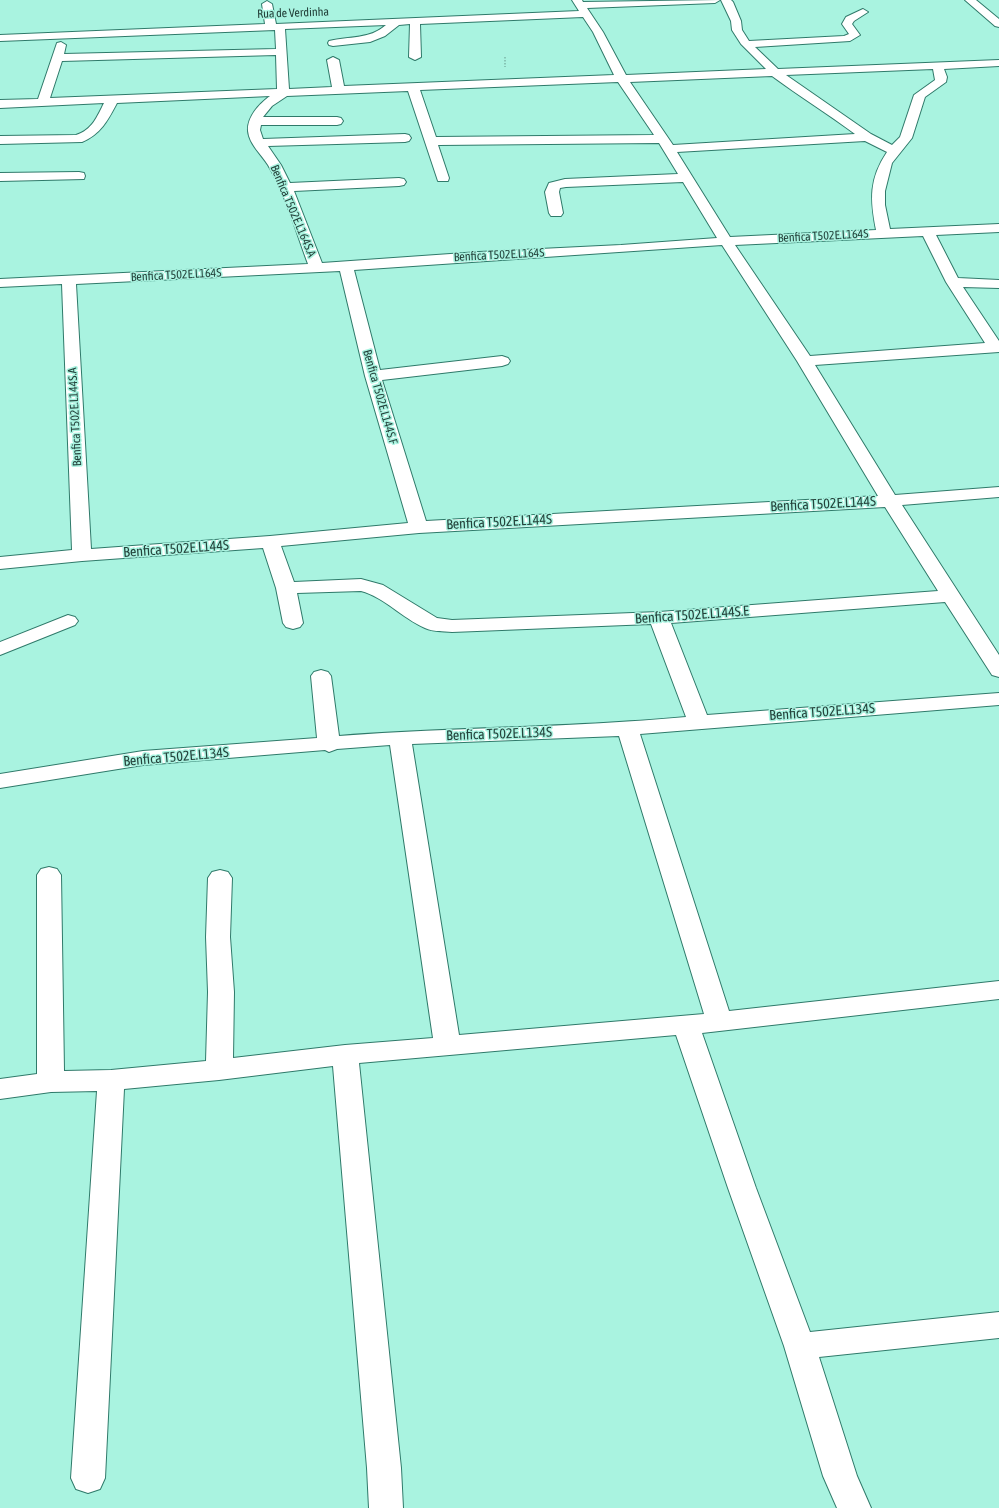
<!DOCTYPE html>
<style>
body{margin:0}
canvas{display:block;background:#a9f3e0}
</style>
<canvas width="999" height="1508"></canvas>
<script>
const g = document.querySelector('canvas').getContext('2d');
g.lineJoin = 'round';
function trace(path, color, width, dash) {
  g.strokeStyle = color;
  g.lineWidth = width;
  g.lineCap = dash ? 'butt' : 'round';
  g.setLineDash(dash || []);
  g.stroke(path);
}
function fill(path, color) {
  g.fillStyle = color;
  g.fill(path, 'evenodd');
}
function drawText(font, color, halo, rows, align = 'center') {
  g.font = font + ' "Asap Condensed",sans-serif';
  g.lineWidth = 3;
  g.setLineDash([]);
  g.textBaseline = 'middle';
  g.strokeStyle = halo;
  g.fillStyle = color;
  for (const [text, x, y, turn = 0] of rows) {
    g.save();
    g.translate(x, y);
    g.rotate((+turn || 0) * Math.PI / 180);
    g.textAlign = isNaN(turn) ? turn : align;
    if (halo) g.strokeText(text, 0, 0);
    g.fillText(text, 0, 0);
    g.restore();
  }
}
const minor = new Path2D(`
 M572,0H582L583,2L720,0L715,3L587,8L603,32L626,75L766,69L741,44L732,30L731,21L721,0H731L733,2L741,21L742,30L749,41L844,36L849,34L842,24L846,17L863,9L868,12L854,21L852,24L860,35L850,41L755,47L778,69L999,60V66L944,69L947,77L946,82L925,97L912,138L892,163L885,191V205L890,229L999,224V232L936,235L958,278L999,280V288L963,287L999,341V352L815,365L895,495L999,487V497L902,505L999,655V677L992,675L945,602L671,623L707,715L999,693V705L640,734L729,1011L999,981V999L702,1033L756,1188L810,1332L999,1312V1338L819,1357L857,1476L871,1508H837L823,1476L784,1346L728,1188L676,1035L359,1063L401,1468L403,1508H369L367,1468L333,1066L219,1080L124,1089L105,1478L100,1489L88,1493L76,1489L71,1478L97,1091L51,1092L0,1099V1079L37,1074V875L41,869L49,867L57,869L61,875L64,1071L111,1070L206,1061L208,992L206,937L208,878L212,872L220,870L228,872L232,878L230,937L234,992L233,1058L345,1045L433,1038L390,745L337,749L329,752L325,750L143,765L0,788V774L143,751L317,738L311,676L314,672L321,670L328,672L331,676L339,736C455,727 571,728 686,717L651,624L452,632C443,631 433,632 425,628C402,618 384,597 361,591L297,593L303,623L300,627L293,629L286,627L283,623L276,588L263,548L82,561L0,569V557L72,550L62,284L0,287V279L308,264C296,232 286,195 268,165C262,155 249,144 248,131C247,117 259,104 270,96L117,103C108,120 101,134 82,142L0,144V136L76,135C92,130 97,117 104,103L0,108V100L38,99L57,43L61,42L66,45L64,54L276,49L275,30L0,41V35L265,24L262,4L267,1L272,4L276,24L579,11ZM583,17L593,32L614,75L344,86L339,60L333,57L327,60L332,87L289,89L285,29L386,25C369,40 349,36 329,41L328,43L329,45L333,46L370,42L385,36L399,25L410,24L409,57L415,60L421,57L420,24ZM276,55L277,89L50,98L62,61ZM933,69L935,80L914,95L900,137L892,145L871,134L786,75ZM772,76C799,96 828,114 855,134L673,145L630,82ZM618,82L654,135L436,137L420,90ZM408,91L438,181H448L449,178L438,145L659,143L678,174L565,179L549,183L545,192L549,213L551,216H561L563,213L559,192L560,188L566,187L683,182L717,238L621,245L479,252L322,263L294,191L399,186L404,185L406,182L404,179L399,178L290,183L281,165L268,146L405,142L409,141L411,138L409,135L405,134L263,139L260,130L261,125H337L341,124L343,121L341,118L337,117H263L272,106L287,96ZM865,141L887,152C869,179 870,199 876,230L730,237L677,152ZM923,236L946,282L985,343L810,356L735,245ZM722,245L797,361L878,496L426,521L382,380L502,366L508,364L510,361L508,358L502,356L380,370L354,270ZM340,271L365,376L408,523L270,536L91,549L76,284ZM885,507L938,591L659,612L452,620L437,618L383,585L361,579L294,582L281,546L419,533ZM619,736L704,1014L459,1035L412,744Z
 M965,0H976L999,19V27L995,26Z
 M79,172L84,173L85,176L84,179L0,181V173Z
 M68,615L75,617L78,621L75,625L0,655V642Z`);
trace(minor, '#2f7a6a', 2);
trace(new Path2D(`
 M505,57V67`), '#7cb7a8', 1.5, [1.5, 1.5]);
fill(minor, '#fff');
drawText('12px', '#24423b', '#a9f3e0', [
 ["Rua de Verdinha",293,13,-2],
 ["Benfica T502E.L164S.A",293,211,67],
 ["Benfica T502E.L164S",823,236,-3],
 ["Benfica T502E.L164S",499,255,-3],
 ["Benfica T502E.L164S",176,275,-3],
 ["Benfica T502E.L144S.F",380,397,74],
 ["Benfica T502E.L144S.A",75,417,-93]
]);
drawText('14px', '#24423b', '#a9f3e0', [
 ["Benfica T502E.L144S",823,504,-3],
 ["Benfica T502E.L144S",499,522,-3],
 ["Benfica T502E.L144S",176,549,-4],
 ["Benfica T502E.L144S.E",692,615,-4],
 ["Benfica T502E.L134S",822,712,-4],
 ["Benfica T502E.L134S",499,734,-2],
 ["Benfica T502E.L134S",176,757,-5]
]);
</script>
